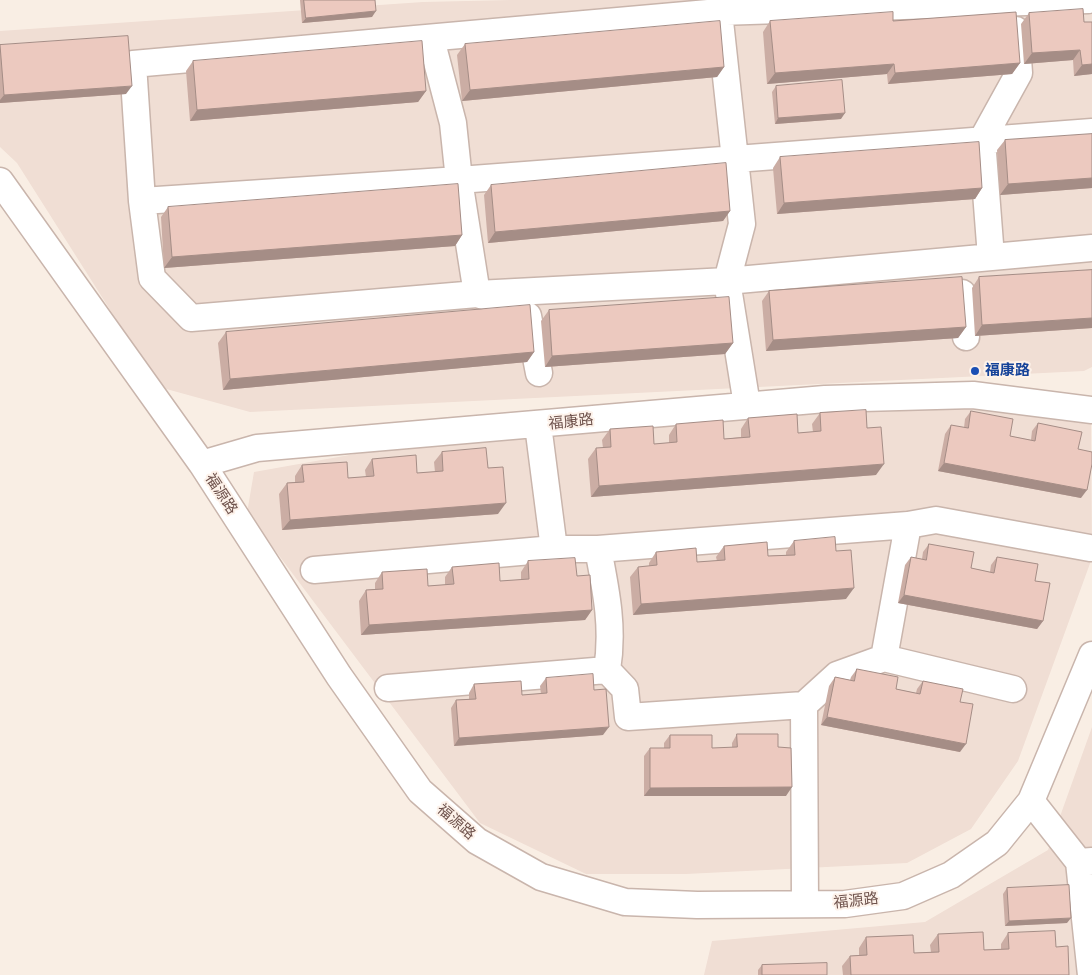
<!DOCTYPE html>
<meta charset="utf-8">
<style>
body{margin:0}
canvas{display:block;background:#f9eee4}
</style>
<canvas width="1092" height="975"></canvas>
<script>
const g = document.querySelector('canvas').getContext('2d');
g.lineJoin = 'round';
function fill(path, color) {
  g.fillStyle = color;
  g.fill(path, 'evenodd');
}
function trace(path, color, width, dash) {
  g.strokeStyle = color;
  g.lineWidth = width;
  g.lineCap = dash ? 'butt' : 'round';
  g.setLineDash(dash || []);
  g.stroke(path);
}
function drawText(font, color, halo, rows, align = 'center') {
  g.font = font + ' "Work Sans","Noto Sans SC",sans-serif';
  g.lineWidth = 4;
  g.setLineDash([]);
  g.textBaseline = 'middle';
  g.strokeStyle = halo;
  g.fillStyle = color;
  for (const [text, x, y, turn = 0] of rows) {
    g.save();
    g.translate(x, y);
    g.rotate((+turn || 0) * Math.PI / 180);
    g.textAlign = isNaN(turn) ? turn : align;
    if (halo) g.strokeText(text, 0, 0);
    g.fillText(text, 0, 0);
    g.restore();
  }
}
fill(new Path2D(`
 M511,0H1092V367L1084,371L250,412L159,387L17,163L0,147V31L423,2Z
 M927,403L1091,420L1092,558L1018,761L971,829L907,863L686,874H586L480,823L247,513L254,472L563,417Z
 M1092,727V975H704L712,941L925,922L1048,850Z`), '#f0ded4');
const minor = new Path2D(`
 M1088,0L719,12L133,64L142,201L152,278L191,318L477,294L727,281L1092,248
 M719,12L742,224L727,281L747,405
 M431,39L453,123L459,180L477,294L514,305L528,316L539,373
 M0,181L202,464L339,676L420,791L477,841L541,877L625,902L697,905L845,904L903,896L951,875L997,843L1031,801L1092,655
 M142,201L459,180L1092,132
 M991,257L982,140L1019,73L1016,30
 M962,293L966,337
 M538,425L554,549
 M202,464L257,448L825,399L973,395L1092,410
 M598,549L908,525
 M314,570L554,549H598C606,590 614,628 607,670
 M884,658L908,525L936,520L1090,548
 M388,688L607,670L625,689L628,717L804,705
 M1031,801L1079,862
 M805,904L804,705L837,675L884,658L1013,689
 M1091,975L1079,862L1092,861`);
trace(minor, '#c9b5ac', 29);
trace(minor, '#fff', 26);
fill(new Path2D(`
 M300,0H375L372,17L302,23Z
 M1029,13L1084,22H1092V74L1074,76L1073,60L1024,64L1021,24Z
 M770,21H893L1020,63L1012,74L888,84L887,74L767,84L763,32Z
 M465,44L724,67L717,77L462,101L457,55Z
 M0,45L126,94L0,103Z
 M193,61L426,91L418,102L190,121L186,71Z
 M776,86L841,119L775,124L772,92Z
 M1092,134V188L1000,195L997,150L1005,140Z
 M780,157L982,188L975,199L777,214L773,168Z
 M491,185L730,211L723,221L488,243L484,195Z
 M168,207L462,235L455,246L164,268L161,217Z
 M1092,270V328L975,336L972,288L979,277Z
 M769,291L966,327L958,338L766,351L762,301Z
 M549,310L733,343L725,354L545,367L541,321Z
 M226,332L534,352L527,362L223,390L218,343Z
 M971,411L1010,436L1031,440L1032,431L1038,423L1078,449L1081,498L938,471L945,434L951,425L964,428L965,419Z
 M820,413L867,428L876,475L591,497L588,459L596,448H603L602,440L610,429L654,444L669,443V435L676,424L724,439L741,437V429L748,418L798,433L813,432L812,424Z
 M442,452L488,468L498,514L282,530L279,494L287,483L295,482V476L302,465L348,478L366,477L365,470L372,459L417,473L435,472L434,462Z
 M794,541L836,551L846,599L633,615L630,577L638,567L649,566V563L656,552L697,562L717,561L716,557L724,546L768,556L786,555V552Z
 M929,544L971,568L990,572L991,565L997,557L1035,581L1043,621L1037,629L898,603L905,565L911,557L922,559L923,552Z
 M528,561L577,576L592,610L585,620L361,635L359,601L366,590L375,589V583L382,572L428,586L445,585V577L452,567L500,581L521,580V572Z
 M857,669L896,689L916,693L917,689L923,681L960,702V752L821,725L829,686L835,677L850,680L851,677Z
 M546,678L594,690L603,735L454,746L451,708L456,700L469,699V693L474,684L522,695L541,694L540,686Z
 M737,734L778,747L786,796H644V756L650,748H664V743L670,735L712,748H732V743Z
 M1007,888L1067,923L1005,926L1003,894Z
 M1008,933L1056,947L1069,975H843L842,966L850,956L859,955V948L866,937L914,953L931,952L930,945L938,934L984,950L1001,949V944Z
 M762,965L827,975H758V970Z`), '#cbada4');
fill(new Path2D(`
 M376,11L372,17L302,23L306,18Z
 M1080,50L1073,60L1024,64L1032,53Z
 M1020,63L1012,74L888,84L895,73Z
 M894,64L887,74L767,84L775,73Z
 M1092,64V74L1074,76L1082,65Z
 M724,67L717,77L462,101L470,90Z
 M132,86L126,94L0,103V100L4,95Z
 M426,91L418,102L190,121L197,110Z
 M845,113L841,119L775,124L778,118Z
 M1092,178V188L1000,195L1008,184Z
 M982,188L975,199L777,214L784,203Z
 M730,211L723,221L488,243L495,232Z
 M462,235L455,246L164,268L172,257Z
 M1092,318V328L975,336L982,325Z
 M966,327L958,338L766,351L773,340Z
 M733,343L725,354L545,367L552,356Z
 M534,352L527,362L223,390L230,379Z
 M944,463L1087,490L1081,498L938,471Z
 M884,464L876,475L591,497L599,486Z
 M506,503L498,514L282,530L290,520Z
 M854,588L846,599L633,615L641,604Z
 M904,595L1043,621L1037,629L898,603Z
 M592,610L585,620L361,635L369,625Z
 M827,717L966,744L960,752L821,725Z
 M609,727L603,735L454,746L459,738Z
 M792,787L786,796H644L650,788Z
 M1071,918L1067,923L1005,926L1009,921Z`), '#a58d86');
const building = new Path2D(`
 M304,0H375L376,11L306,18Z
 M1083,9L1084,22H1092V64L1082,65L1080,50L1032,53L1029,13Z
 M893,12V21L1016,12L1020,63L895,73L894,64L775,73L770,21Z
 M720,21L724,67L470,90L465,44Z
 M128,36L132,86L4,95L0,45Z
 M422,41L426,91L197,110L193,61Z
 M842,80L845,113L778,118L776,86Z
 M1092,134V178L1008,184L1005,140Z
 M979,142L982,188L784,203L780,157Z
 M726,163L730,211L495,232L491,185Z
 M458,184L462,235L172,257L168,207Z
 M1092,270V318L982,325L979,277Z
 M962,277L966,327L773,340L769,291Z
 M729,297L733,343L552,356L549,310Z
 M530,305L534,352L230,379L226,332Z
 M866,410L867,428L881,427L884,464L599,486L596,448L611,447L610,429L653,426L654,444L677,442L676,424L723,420L724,439L750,437L748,418L797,414L798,433L821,431L820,413Z
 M971,411L1013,419L1010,436L1035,441L1038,423L1082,432L1078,449L1092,452V464L1087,490L944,463L951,425L968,428Z
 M486,448L488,468L503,467L506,503L290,520L287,483L304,482L302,465L347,462L348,478L374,476L372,459L416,455L417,473L443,471L442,452Z
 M835,537L836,551L851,550L854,588L641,604L638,567L657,565L656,552L696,548L697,562L725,560L724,546L767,542L768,556L795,555L794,541Z
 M929,544L974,552L971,568L994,573L997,557L1038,564L1035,581L1050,583L1043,621L904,595L911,557L926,560Z
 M575,558L577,576L590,575L592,610L369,625L366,590L383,589L382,572L427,569L428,586L454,584L452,567L499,563L500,581L529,579L528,561Z
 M857,669L898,677L896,689L920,694L923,681L963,689L960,702L973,704L966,744L827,717L835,677L854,681Z
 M593,674L594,690L606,689L609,727L459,738L456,700L476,699L474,684L521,681L522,695L547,693L546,678Z
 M737,734H778V747L791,748L792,787L650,788V748H670V735H712V748L737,747Z
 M1069,885L1071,918L1009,921L1007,888Z
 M1055,931L1056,947L1068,946L1069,975H851L850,956L867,955L866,937L913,935L914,953L939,952L938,934L983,932L984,950L1009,949L1008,933Z
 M827,963V975H762V965Z`);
fill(building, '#ecc9bf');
trace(building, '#a58d86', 1);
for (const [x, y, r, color] of [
 [975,371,5,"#1a4fb4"]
]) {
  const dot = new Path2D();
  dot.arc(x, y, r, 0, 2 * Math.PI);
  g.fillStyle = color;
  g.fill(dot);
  trace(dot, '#fdf2ea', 2);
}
drawText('bold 15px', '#164399', '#fdf2ea', [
 ["福康路",985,371]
], 'left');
drawText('15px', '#6f534d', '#fdf2ea', [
 ["福康路",571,422,-6],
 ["福源路",221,494,57],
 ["福源路",456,822,41],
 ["福源路",856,901,-6]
]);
</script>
